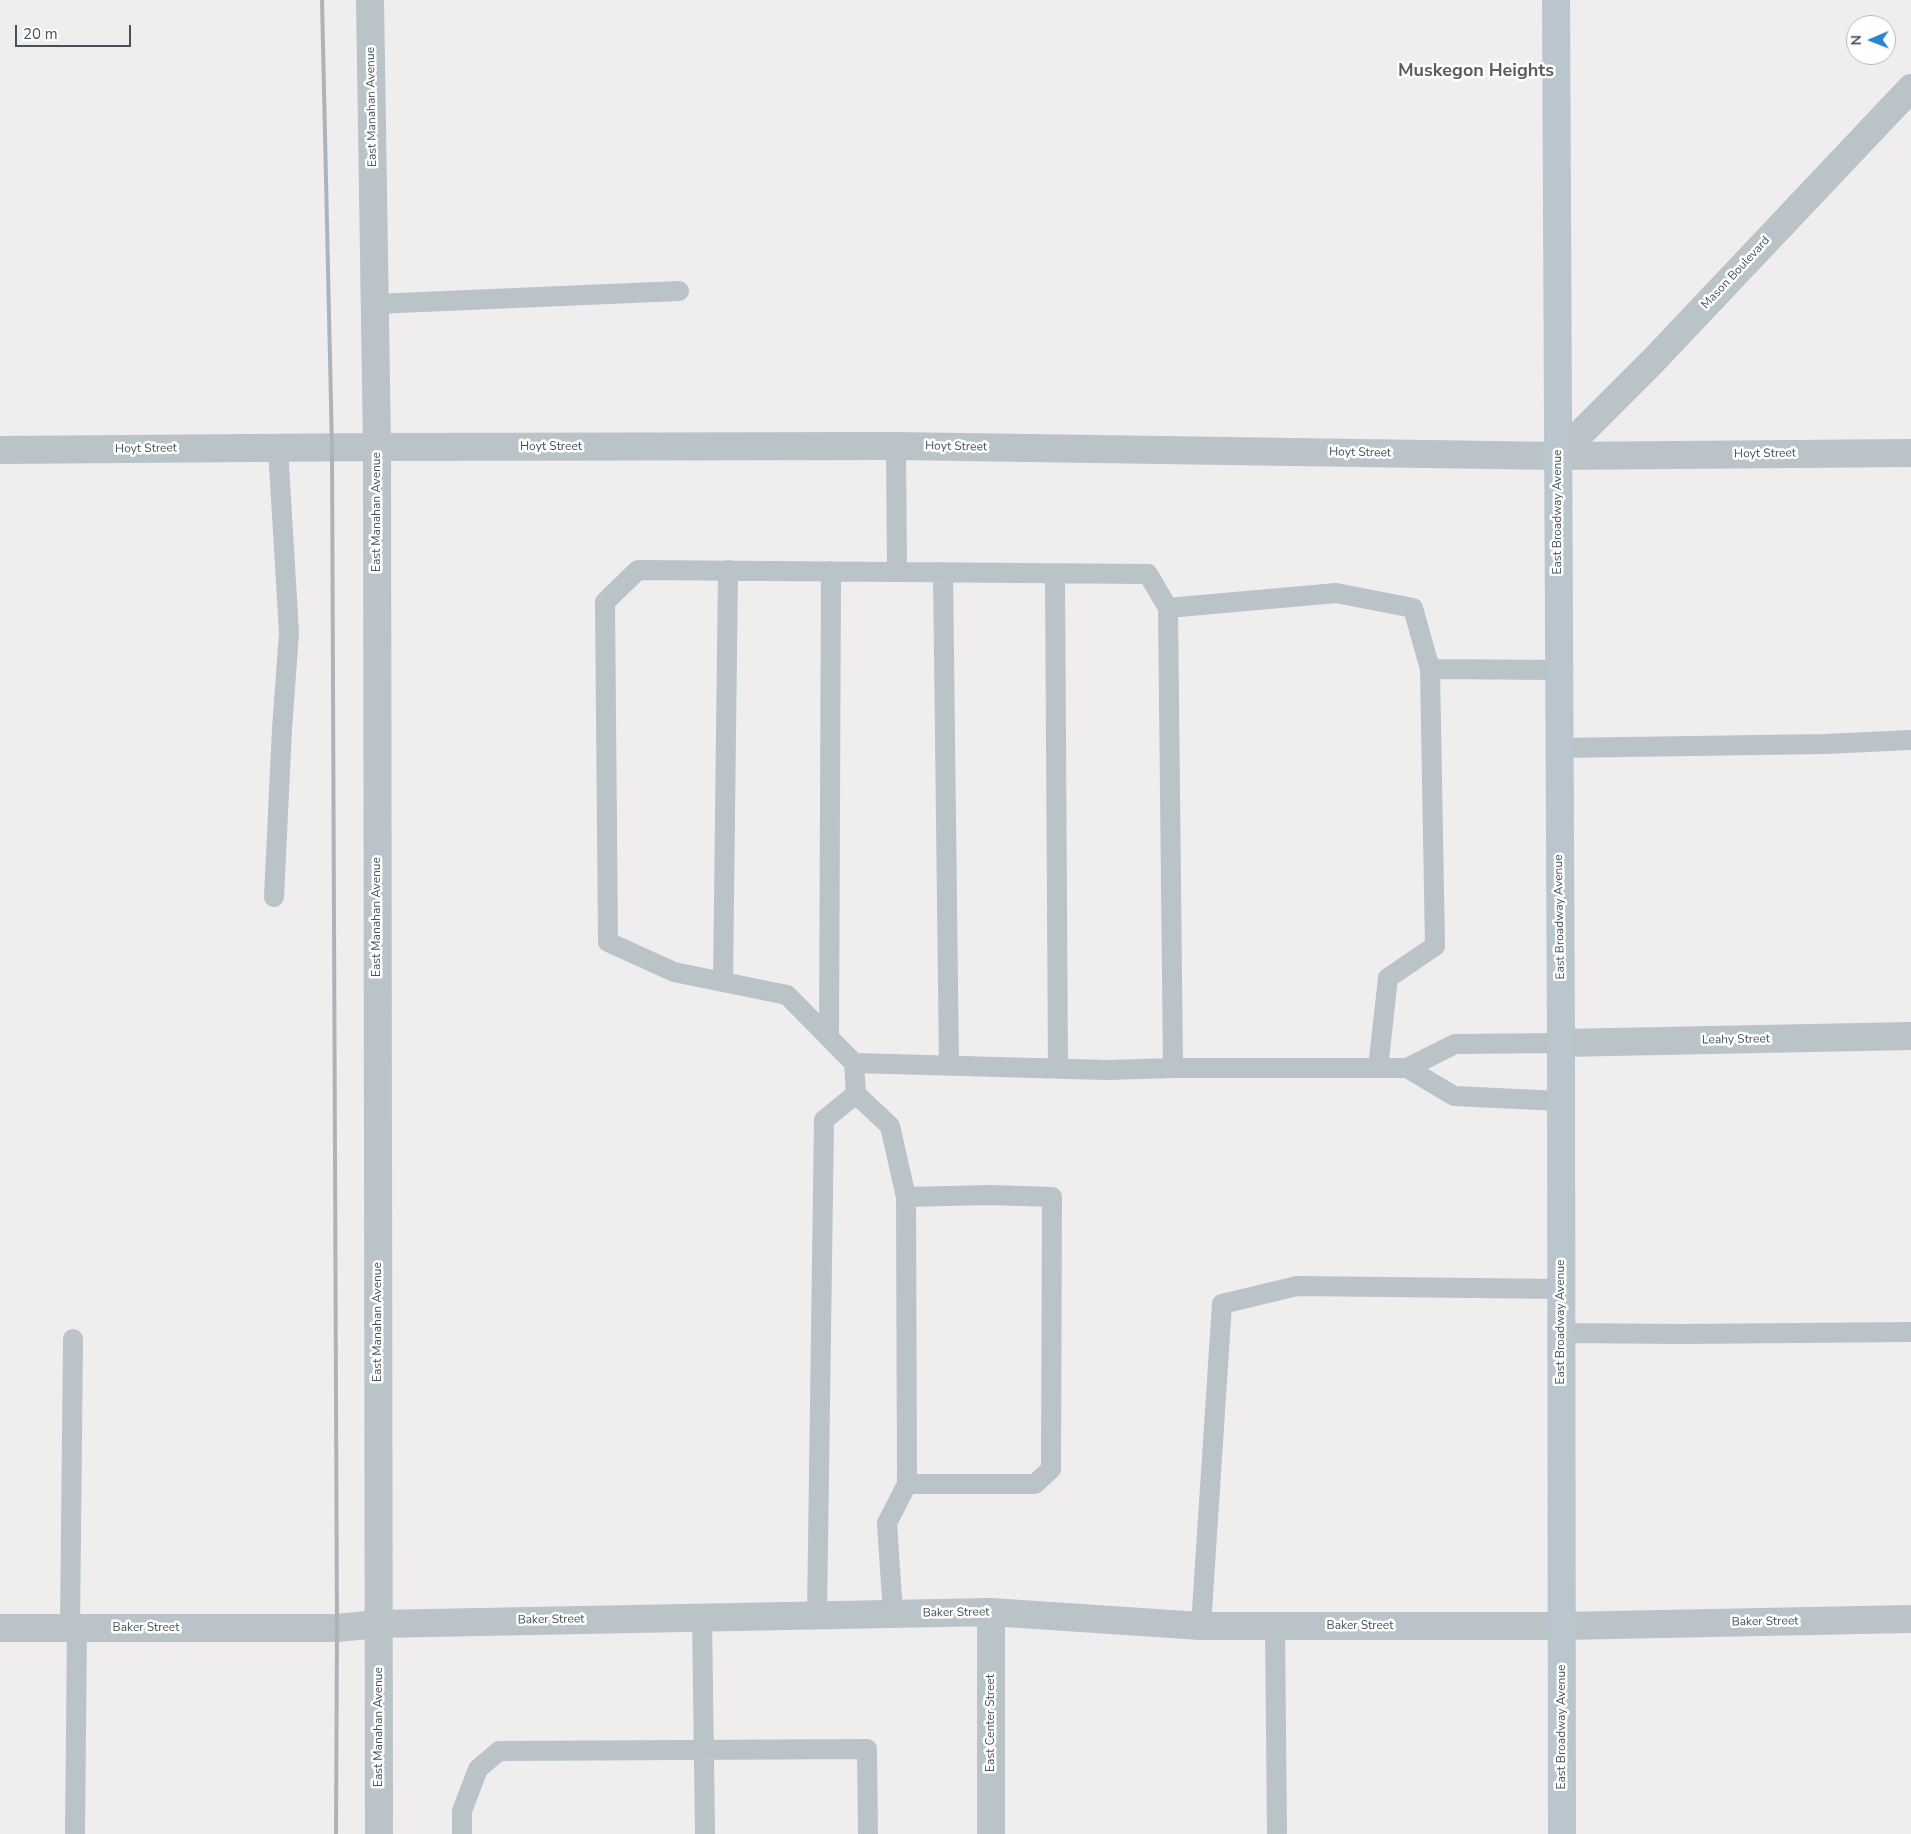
<!DOCTYPE html>
<style>
body{margin:0}
#map{position:relative;width:1911px;height:1834px;overflow:hidden;background:#efeded;font-family:"Nunito Sans",sans-serif}
canvas{display:block}
.north{position:absolute;left:1846px;top:15px;width:50px;height:50px;box-sizing:border-box;background:#fff;border:1px solid #b5babc;border-radius:50%;rotate:269deg;font-size:14px;font-weight:700;line-height:20px;text-align:center;color:#475258}
.north::after{content:'';display:block;margin:auto;width:18px;height:22px;background:#2885ce;clip-path:polygon(50% 0,100% 100%,50% 72%,0 100%)}
.scale{position:absolute;left:15px;top:25px;width:116px;height:22px;box-sizing:border-box;border:2px solid #475258;border-top:0;padding-left:6px;font-size:15px;line-height:18px;white-space:nowrap;color:#475258;-webkit-text-stroke:4px #fff;paint-order:stroke}
</style>
<div id="map">
<canvas width="1911" height="1834"></canvas>
<div class="north">N</div>
<div class="scale">20 m</div>
</div>
<script>
const g = document.querySelector('canvas').getContext('2d');
g.lineJoin = 'round';
function trace(path, color, width, dash) {
  g.strokeStyle = color;
  g.lineWidth = width;
  g.lineCap = dash ? 'butt' : 'round';
  g.setLineDash(dash || []);
  g.stroke(path);
}
function drawText(font, color, halo, rows, align = 'center') {
  g.font = font + ' "Nunito Sans",sans-serif';
  g.lineWidth = 5;
  g.setLineDash([]);
  g.textBaseline = 'middle';
  g.strokeStyle = halo;
  g.fillStyle = color;
  for (const [text, x, y, turn = 0] of rows) {
    g.save();
    g.translate(x, y);
    g.rotate((+turn || 0) * Math.PI / 180);
    g.textAlign = isNaN(turn) ? turn : align;
    if (halo) g.strokeText(text, 0, 0);
    g.fillText(text, 0, 0);
    g.restore();
  }
}
trace(new Path2D(`
 M375,304L679,291
 M897,572L1148,574L1168,608L1173,1068H1407
 M943,572L949,1066
 M1055,574L1058,1069
 M1168,608L1336,593L1413,608L1430,669L1435,946L1388,978L1378,1068
 M1430,669L1559,670
 M1559,748L1825,744L1911,740
 M274,897L282,729L289,633L278,448
 M723,982L728,570
 M829,1038L831,571
 M854,1063L1107,1070L1173,1068
 M1560,1101L1454,1096L1407,1068L1455,1044L1561,1043
 M906,1197L990,1195L1052,1197L1051,1469L1035,1484H907
 M1561,1333L1683,1334L1911,1332
 M893,1614L887,1523L907,1484L906,1197L890,1126L856,1094L854,1063L787,995L674,972L608,942L605,602L638,570L897,572L896,446
 M817,1615L824,1120L856,1094
 M702,1617L705,1834
 M1201,1626L1222,1304L1297,1286L1561,1289
 M1275,1626L1277,1834
 M70,1628L73,1339
 M75,1834L77,1628
 M462,1834V1811L478,1769L499,1751L867,1749L868,1834`), '#b9c3c8', 20);
trace(new Path2D(`
 M370,0L377,447L379,1834
 M0,450L377,447L896,446L1558,456L1911,453
 M1558,456L1653,361L1911,88
 M1561,1043L1911,1036
 M991,1612V1834
 M0,1628H337L378,1624L991,1612L1201,1626H1562L1911,1619`), '#b9c3c8', 28);
trace(new Path2D(`
 M1556,0L1561,1043L1562,1834`), '#bac6cd', 28);
trace(new Path2D(`
 M322,0L332,448L337,1628L336,1834`), '#afb3b7', 4);
drawText('12px', '#475258', '#fff', [
 ["East Manahan Avenue",372,107,-91],
 ["Mason Boulevard",1736,273,-47],
 ["Hoyt Street",551,447],
 ["Hoyt Street",956,447,1],
 ["Hoyt Street",146,449,-1],
 ["Hoyt Street",1360,453,1],
 ["Hoyt Street",1765,454,-1],
 ["East Manahan Avenue",377,512,-90],
 ["East Broadway Avenue",1558,512,-90],
 ["East Manahan Avenue",377,917,-90],
 ["East Broadway Avenue",1560,917,-91],
 ["Leahy Street",1736,1040,-1],
 ["East Manahan Avenue",378,1322,-90],
 ["East Broadway Avenue",1561,1322,-90],
 ["Baker Street",956,1613,-1],
 ["Baker Street",551,1620,-1],
 ["Baker Street",1765,1622,-1],
 ["Baker Street",1360,1626],
 ["Baker Street",146,1628],
 ["East Center Street",991,1723,-90],
 ["East Manahan Avenue",379,1727,-90],
 ["East Broadway Avenue",1562,1727,-90]
]);
drawText('bold 18px', '#5a5e61', '#fff', [
 ["Muskegon Heights",1476,72]
]);
</script>
